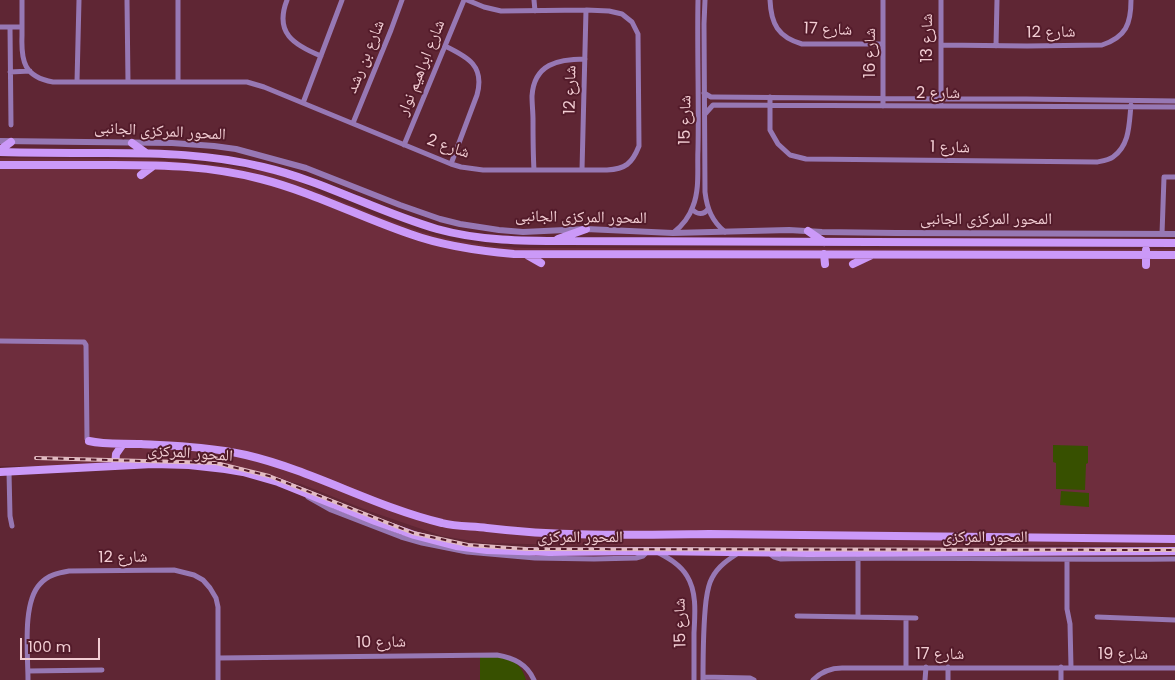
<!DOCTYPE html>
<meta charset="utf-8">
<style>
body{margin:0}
#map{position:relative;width:1175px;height:680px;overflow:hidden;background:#5f2634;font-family:Poppins,sans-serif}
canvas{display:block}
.scale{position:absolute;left:20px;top:638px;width:80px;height:22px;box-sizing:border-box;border:2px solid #f2cdd3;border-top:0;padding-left:6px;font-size:15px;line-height:18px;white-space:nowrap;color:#f2cdd3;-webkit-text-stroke:4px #531b2a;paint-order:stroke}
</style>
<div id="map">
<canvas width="1175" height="680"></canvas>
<div class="scale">100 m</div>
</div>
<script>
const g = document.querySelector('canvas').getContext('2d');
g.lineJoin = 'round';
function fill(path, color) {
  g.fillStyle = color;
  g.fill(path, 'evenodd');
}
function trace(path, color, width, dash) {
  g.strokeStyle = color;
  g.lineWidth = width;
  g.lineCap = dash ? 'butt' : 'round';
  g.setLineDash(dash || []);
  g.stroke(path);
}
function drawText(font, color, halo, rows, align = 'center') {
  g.font = font + ' Poppins,"Noto Naskh Arabic",sans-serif';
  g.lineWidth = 4;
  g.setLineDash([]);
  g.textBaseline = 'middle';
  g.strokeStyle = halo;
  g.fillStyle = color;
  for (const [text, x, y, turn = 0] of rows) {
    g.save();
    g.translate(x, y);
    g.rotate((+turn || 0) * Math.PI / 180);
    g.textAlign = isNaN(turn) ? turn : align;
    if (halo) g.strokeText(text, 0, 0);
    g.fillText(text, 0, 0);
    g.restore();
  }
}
fill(new Path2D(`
 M0,158L146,159L229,166L268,172L298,181L321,193L383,218L422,232L453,240L492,246L525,248L1175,249V547L1065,545L699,546L525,544L484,543L442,536L369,511L301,484L263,477L215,469L173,468L0,466Z`), '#6e2d3d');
fill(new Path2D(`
 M1053,445L1088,446V463L1086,464L1085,490L1056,489V463L1053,462Z
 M1061,491L1089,493V507L1060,505Z
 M480,655C500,657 520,656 526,680H480Z`), '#375000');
trace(new Path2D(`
 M22,0C22,12 22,24 22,36C21,61 24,77 53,82H247L264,87L451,164L461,167L483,170H607C625,169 632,164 639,146L638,34L632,22L622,14L609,11L586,10L501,11L484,7L467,0
 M127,0L128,82
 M178,0V82
 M287,0C274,33 294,45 321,56
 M534,0L535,11
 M705,0L704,24L705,192C707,209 712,221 725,232
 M770,0C771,24 778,37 802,44H883
 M0,27H22
 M10,27L11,125
 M941,45L1027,46L1102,45C1126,37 1131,24 1131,0
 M445,46C468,57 485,66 477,95L451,164
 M996,46L997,0
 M10,72L30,71
 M77,82L79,0
 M704,93L711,97H715L941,99H1026L1175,101
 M770,97V130L778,144L790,155L806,159L1097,162C1102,161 1109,160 1113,157C1130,145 1129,124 1131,105
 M941,102V0
 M303,103L342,0
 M883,106V0
 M705,114L713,105L1175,107
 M353,123L391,30L402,0
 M404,145L464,0
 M534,170C533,153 533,136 533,120C533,112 532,104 532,96C534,64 558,59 585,59
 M582,170L586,10
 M692,209C697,215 704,215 708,209
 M673,233C682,226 689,218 693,206C700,189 697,167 698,149C699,99 697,50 698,0
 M1162,234L1164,177H1175
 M0,341L84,342L86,345L87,439L89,441
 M9,472L10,516L12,526
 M308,497L331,510L401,537L422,543L467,552L535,558L594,559L636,558L643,556L648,551
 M657,552C668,558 680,564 687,576C697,592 695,614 694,633C694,649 694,664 694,680
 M768,552L774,557L781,559C912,557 1044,560 1175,559
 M1067,560V609L1070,624L1071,667
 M797,616L916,618
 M858,617V558
 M1097,617L1175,620
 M218,658L497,655C514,658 527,664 534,680
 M906,667V618
 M28,671L102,670
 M703,677L750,678L754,680
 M28,680C28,654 22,603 40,584C48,575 58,573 69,571L174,570L194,575L203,580L210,588L216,598L218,607V680
 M703,680C703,654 703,627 706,601C707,594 708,585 712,578C718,566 729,559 740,552
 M813,680C822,671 831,668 842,668H1175
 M925,680L926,667
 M948,680V667
 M1061,680V667`), '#9778b4', 5);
trace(new Path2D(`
 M0,141L172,143L214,146L236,149L306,168L400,205L440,219L460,224L499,230L523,232L586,229L673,233L789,230L822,232L896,233L1175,234`), '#9778b4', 6);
trace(new Path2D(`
 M132,143L146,153
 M0,150L11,142
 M0,152C35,153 70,153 106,153C159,153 211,154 263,167C323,181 378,212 437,229C480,241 524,241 568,241L1175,243
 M0,165C38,165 76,165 114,165C165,165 210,166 261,179C312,192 360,217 410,234C443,246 479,251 514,254L1175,255
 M141,175L153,166
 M808,231L824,242
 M558,239L586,229
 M824,254L825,264
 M527,255L541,263
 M853,264L872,255
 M1146,265V250
 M89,441C105,445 124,443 141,444C176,446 212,447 246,455C314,471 375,507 442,523C457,527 472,526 487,528C561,537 635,535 709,534L1175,539
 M115,466L116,454L123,444
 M0,472L153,464L189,465L225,469L243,472L278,482L375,521L414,535L456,546L487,550L549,552L648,551L809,553L1175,551`), '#cb99f8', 8);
const rail = new Path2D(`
 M36,458L216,463L269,476L413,533L468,545L526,549L1175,550`);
trace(rail, '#e2bbc2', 4);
trace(rail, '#531b2a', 2, [5.5]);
drawText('16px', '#f2cdd3', '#531b2a', [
 ["شارع 17",828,30,2],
 ["شارع 12",1051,33,-1],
 ["شارع 13",928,38,-90],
 ["شارع 16",871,53,-90],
 ["شارع بن رشد",366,57,-68],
 ["شارع ابراهيم نوار",422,68,-68],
 ["شارع 12",571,90,-89],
 ["شارع 2",938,94],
 ["شارع 15",686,120,-89],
 ["المحور المركزى الجانبى",160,132,3],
 ["شارع 2",448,147,19],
 ["شارع 1",950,148,1],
 ["المحور المركزى الجانبى",581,218,1],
 ["المحور المركزى الجانبى",986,220],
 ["المحور المركزى",190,454,4],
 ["المحور المركزى",580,538],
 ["المحور المركزى",985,538],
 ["شارع 12",123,558,-1],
 ["شارع 15",681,623,-91],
 ["شارع 10",381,643,-1],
 ["شارع 17",940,655],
 ["شارع 19",1123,655]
]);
</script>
